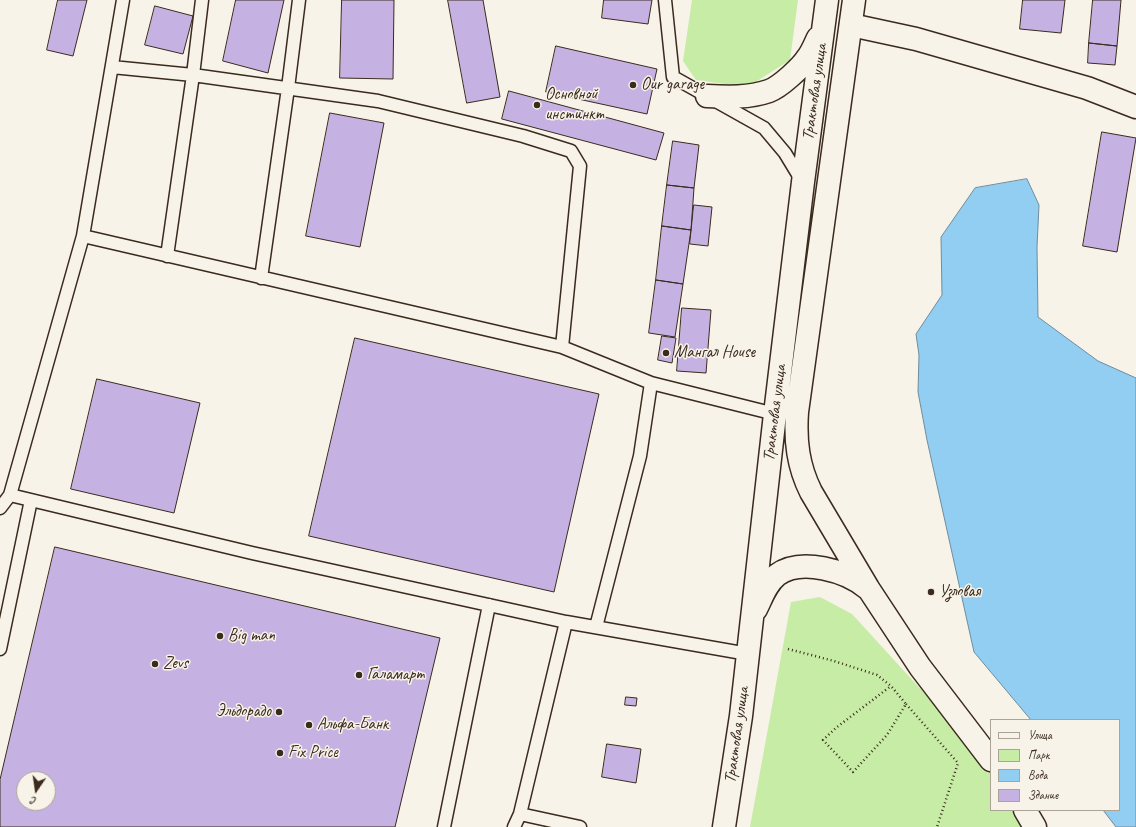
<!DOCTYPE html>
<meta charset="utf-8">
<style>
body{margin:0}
#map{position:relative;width:1136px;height:827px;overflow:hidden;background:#f7f3e8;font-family:Caveat,sans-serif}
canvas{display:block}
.legend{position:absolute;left:990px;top:719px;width:130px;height:92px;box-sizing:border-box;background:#f7f3e8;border:1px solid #aca397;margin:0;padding:5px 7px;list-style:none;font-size:12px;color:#3b2a1e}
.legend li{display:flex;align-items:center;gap:8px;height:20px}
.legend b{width:20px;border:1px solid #aca397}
.north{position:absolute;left:16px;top:771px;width:40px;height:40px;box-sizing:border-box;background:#f7f3e8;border:1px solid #aca397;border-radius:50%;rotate:193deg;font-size:11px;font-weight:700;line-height:16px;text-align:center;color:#3b2a1e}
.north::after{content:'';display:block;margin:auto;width:14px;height:18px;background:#3b2a1e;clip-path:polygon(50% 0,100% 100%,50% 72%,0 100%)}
</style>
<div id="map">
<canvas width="1136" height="827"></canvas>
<ul class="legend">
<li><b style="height:5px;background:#f7f3e8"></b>Улица</li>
<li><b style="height:11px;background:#c6eca6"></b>Парк</li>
<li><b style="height:11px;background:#91cef2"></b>Вода</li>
<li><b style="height:11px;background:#c6b2e2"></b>Здание</li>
</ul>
<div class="north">С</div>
</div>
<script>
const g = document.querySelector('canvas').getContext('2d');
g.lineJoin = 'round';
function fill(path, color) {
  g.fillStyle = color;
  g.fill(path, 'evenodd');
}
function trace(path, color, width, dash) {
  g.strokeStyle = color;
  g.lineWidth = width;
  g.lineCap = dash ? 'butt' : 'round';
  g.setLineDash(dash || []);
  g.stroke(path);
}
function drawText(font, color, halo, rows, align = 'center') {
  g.font = font + ' Caveat,sans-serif';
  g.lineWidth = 3;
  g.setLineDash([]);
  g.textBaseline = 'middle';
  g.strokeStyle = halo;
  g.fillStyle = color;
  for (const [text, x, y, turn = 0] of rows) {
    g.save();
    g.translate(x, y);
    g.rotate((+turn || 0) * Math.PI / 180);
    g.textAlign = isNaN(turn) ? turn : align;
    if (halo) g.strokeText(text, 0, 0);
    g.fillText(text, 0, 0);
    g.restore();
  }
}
fill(new Path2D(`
 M692,0H798L790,60L748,87L696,80L683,61Z
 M820,597L852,614L991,766V810H1024L1033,827H750L791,602Z`), '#c6eca6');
const water = new Path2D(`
 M1027,179L1039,205L1037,247L1038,317L1098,361L1136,378V827H1116L1103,810H1119V720H1031L974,652L927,440L918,392L919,355L916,334L942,295L941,237L975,188Z`);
fill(water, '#91cef2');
trace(water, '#6f8c9d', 1);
const building = new Path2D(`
 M58,0H87L73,56L47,50Z
 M236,0H284L268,73L223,61Z
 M342,0H394L393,79L340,78Z
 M448,0H483L500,97L467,103Z
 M604,0H652L648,24L602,18Z
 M1023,0H1065L1061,33L1020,29Z
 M1093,0H1121L1117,46L1089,43Z
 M155,6L193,16L183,54L145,45Z
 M1089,43L1117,46L1115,65L1088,63Z
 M556,46L657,69L647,114L546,92Z
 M509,91L664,133L656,160L502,119Z
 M330,113L384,123L360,247L306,236Z
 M1102,132L1136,138L1117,252L1083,246Z
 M673,141L699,145L694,188L667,185Z
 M667,185L694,188L691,230L662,226Z
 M694,205L712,207L708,246L690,244Z
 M662,226L691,230L683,284L656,280Z
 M656,280L683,284L675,337L649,333Z
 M682,308L711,310L706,373L677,371Z
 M662,336L676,338L672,363L658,360Z
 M355,338L599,394L554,592L309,536Z
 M97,379L200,403L174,513L71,489Z
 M55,547L440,638L395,827H0V780ZM24,779H48V803H24Z
 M626,697L637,698L636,706L625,705Z
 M607,744L641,749L636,783L602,777Z`);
fill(building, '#c6b2e2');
trace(building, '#3b2a1e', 1);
const lane = new Path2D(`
 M665,0L673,77L764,128L785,153L802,181
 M112,67L193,75L378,101L523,136L571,151L580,166L562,347
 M83,236L562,347L651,383L775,414
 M167,256L193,75L202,0
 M261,278L288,88L299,0
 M10,495L252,553L566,622L748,654
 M0,508L10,495L83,236L123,0
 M596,627L640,456L651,383
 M0,649L31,500
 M520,814L580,827
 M444,827L489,605
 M514,827L520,814L566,622`);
const street = new Path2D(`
 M851,25L916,39L1087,88L1136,107`);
const secondary = new Path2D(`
 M854,0L797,412C795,441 798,466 811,492L868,588L920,667L991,760
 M707,96C727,97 749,98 769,91C780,87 802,67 808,57C812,52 815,44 818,38
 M756,609C762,597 766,584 777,575C801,557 847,571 867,588
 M1025,810L1035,827
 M724,827L741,716L775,414L803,182L827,0`);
trace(lane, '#3b2a1e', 15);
trace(street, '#3b2a1e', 25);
trace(secondary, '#3b2a1e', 25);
trace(new Path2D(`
 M788,649L834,661L877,675L891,686L906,704L887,735L853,772L823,740L837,727L891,686
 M906,704L958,763L937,827`), '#3b2a1e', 2.5, [1, 3]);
trace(lane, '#f7f3e8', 12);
trace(street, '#f7f3e8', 22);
trace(secondary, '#f7f3e8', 22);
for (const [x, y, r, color] of [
 [633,85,4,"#3b2a1e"],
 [537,105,4,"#3b2a1e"],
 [666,353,4,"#3b2a1e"],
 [931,592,4,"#3b2a1e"],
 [220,636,4,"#3b2a1e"],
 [155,664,4,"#3b2a1e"],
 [359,675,4,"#3b2a1e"],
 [279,712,4,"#3b2a1e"],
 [309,725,4,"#3b2a1e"],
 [280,753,4,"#3b2a1e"]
]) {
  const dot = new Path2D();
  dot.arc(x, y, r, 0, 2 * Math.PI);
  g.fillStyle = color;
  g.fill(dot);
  trace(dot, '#f7f3e8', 1.5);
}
drawText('17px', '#3b2a1e', '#f7f3e8', [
 ["Our garage",641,85],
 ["Основной",545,95],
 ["инстинкт",545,115],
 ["Мангал House",674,353],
 ["Узловая",939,592],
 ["Big man",228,636],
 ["Zevs",163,664],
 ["Галамарт",367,675],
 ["Эльдорадо",271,712,"right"],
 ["Альфа-Банк",317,725],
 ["Fix Price",288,753]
], 'left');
drawText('17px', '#3b2a1e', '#f7f3e8', [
 ["Трактовая улица",815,92,-82],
 ["Трактовая улица",775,413,-83],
 ["Трактовая улица",737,735,-82]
]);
</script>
